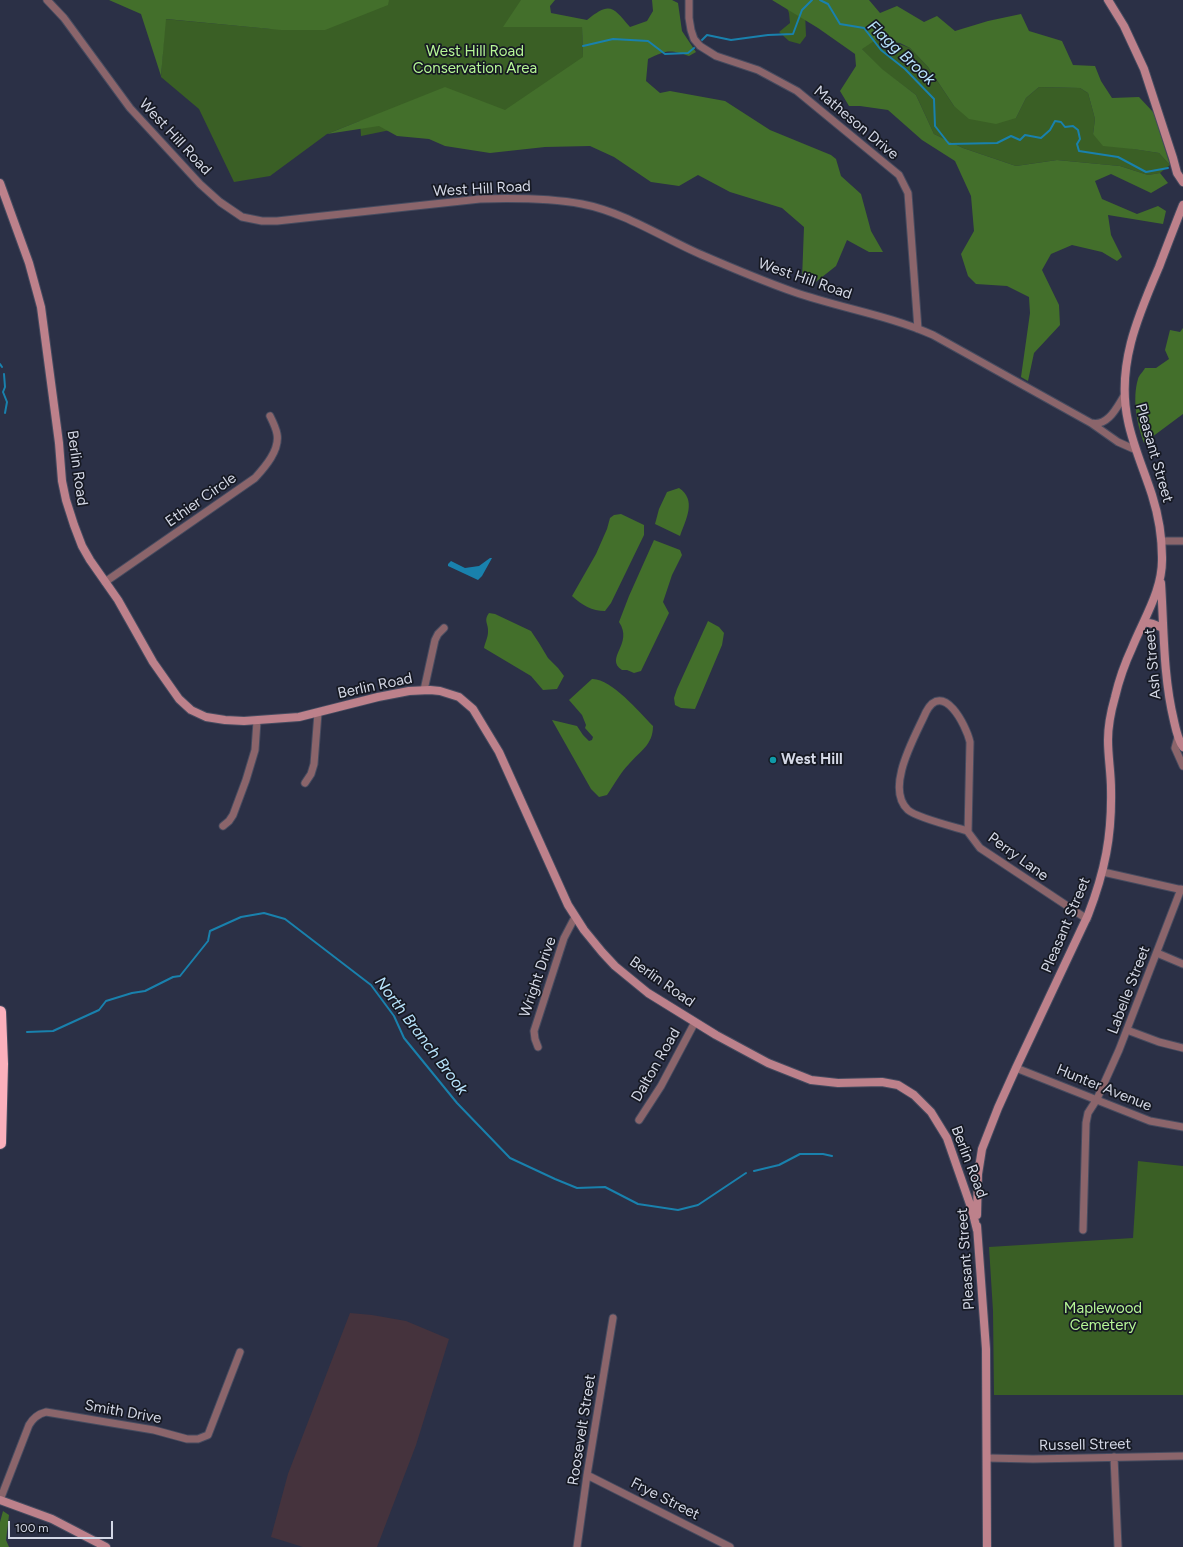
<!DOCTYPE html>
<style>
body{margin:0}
#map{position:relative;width:1183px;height:1547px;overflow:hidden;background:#2b3046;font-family:Figtree,sans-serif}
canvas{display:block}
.scale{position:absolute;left:8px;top:1521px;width:105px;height:18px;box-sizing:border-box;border:2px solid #d3d7e5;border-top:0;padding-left:5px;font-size:12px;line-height:14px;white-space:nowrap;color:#d3d7e5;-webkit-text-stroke:3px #161923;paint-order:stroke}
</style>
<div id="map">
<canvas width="1183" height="1547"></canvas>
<div class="scale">100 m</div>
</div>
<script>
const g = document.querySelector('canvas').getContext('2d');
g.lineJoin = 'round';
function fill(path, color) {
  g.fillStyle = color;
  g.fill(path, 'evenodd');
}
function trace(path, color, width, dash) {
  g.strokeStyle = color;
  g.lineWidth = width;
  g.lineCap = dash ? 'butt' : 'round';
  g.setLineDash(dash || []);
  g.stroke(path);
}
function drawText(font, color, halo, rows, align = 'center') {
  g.font = font + ' Figtree,sans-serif';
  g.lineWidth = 3.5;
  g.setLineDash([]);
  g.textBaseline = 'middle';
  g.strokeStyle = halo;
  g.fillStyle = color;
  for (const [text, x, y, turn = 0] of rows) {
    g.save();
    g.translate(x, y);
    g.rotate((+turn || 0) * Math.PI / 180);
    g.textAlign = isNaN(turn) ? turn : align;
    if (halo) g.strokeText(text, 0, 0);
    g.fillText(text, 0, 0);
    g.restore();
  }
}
fill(new Path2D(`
 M350,1313L372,1315L406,1321L449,1339L416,1445L377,1547H303L271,1537L288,1474Z`), '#45333d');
fill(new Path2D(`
 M241,0H531L526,26L582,27L583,56L599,121L400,128L361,136L360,121L327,134L270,176L234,182L199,109L161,77L165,19L272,29Z
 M784,0L910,48L928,67L954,106L1016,118L1026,98L1039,87L1080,88L1088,93L1095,119L1093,134L1134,149L1159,153L1170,165L1160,173L1148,175L1120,166L1057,160L1016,166L963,148L934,134L916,95L881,69L856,43L805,12L806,36L800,44L789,41L779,32L790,23L789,13Z
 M1138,1161L1183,1166V1395H994L993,1311L989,1247L1133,1238Z`), '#3a5f25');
fill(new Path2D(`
 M109,0H389L388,5L325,30H281L166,19L161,76L141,14Z
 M521,0H555L550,6L551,13L587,20C610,1 613,7 630,27L647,21L653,11L652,0H672L678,3L682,31L696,52L689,56C670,49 666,50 648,59L646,81L660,93L670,91L725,101L770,130L831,155L836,159L841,176L861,194L871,231L883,252H869L847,240L836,266L812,285L802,279L804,227L782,208L730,192L698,175L679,186L651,182L614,157L590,146L545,147L490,153L445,146L429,139L397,136L379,126L327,134L445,87L505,110L583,57L582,27H503Z
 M772,0H869L880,13L897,6L924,22L937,16L955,31L988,21L1021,14L1029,31L1062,41L1073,65L1095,66L1101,81L1112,98L1139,97L1154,113L1170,165L1159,153L1133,149L1103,146L1093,134L1095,119L1088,93L1080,88L1039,87L1026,98L1016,118L996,124L969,119L954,106L928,67L910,48L900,43L877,39L862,49L882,69L916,95L934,134L963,148L1016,166L1057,160L1120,166L1148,175L1160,173L1168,183L1151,193L1111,174L1095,181L1102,199L1137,214L1158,206L1166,211L1163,224L1108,215L1111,235L1122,257L1117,261L1102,252L1072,245L1051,254L1042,270L1059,305L1060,325L1034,353L1028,381L1021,377L1030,313L1029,297L1007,286L976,284L968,276L961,254L974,231L971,196L955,161L922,140L888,110L860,106H849L840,91L856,66L855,54L818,28Z
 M1183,328V414L1144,443C1137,424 1132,399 1138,379C1139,375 1143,372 1145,368H1156L1169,359L1165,350L1170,330L1180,332Z
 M679,488C697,500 686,519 680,536L655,524L659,509L667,492Z
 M621,514L644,525V535L611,603L605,611C592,611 582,605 572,596L596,554L607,529L610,518L614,515Z
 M654,540L680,550L682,555L672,575L663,602L669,613L641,671L634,673L627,670H622C604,658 634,644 619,622L629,596Z
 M489,613L495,614L531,631L539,643L548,658L558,668L564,676L557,689L543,690L531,676L484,648C485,643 488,637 488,632C489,624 483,621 489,613Z
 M708,621L719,627L724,633L722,645L695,709L681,708L675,705L674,698L677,689Z
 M592,679C611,678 639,712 653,726C653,745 640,751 629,764C620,773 614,785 607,795L599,797L591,789L552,720L577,726L583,735L589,741L592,740L593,737L585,728L586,725L582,715L569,700Z
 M3,1511L9,1515L6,1540L9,1547H0V1522Z`), '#436f2b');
fill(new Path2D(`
 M490,558H492L482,576L478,580L448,566V564L451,561L465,568L479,566Z`), '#1981ad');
trace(new Path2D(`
 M820,0L828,4L840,24L864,28L881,50L905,69L934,99L935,126L949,144L997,143L1011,136L1020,140L1025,135L1041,138L1050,130L1055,121L1061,122L1065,127L1073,126L1078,130L1080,139L1077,144L1079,151L1118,157L1146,172L1168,168
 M702,40L707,35L731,40L768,35L793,34L802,10L812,0
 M583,46L613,39L648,41L665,54L688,53L694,48
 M0,364L2,367
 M4,374L5,387L3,392L7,402L5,413
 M27,1032L53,1031L99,1010L106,1001L132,993L145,991L173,977L180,976L208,941L210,931L241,917L264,913L285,919L371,985L394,1016L404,1038L457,1103L510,1158L555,1179L577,1188L605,1187L638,1204L678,1210L698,1205L746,1173
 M754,1171L779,1165L800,1154H823L832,1156`), '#1981ad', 2);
const street = new Path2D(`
 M47,0L64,18L130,108L200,184L220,202L242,217L262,221H277L480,199C514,198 549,198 582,204C624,212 663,238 702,255C732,268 763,281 794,292C840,308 888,315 933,335L1091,423C1108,427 1117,407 1124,396
 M689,0V18L691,30L694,39L700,46L716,56L758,70L797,91L899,175L908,193L918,329
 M1091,423L1118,442L1136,450
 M1161,541H1183
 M105,582L255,478C265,467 280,450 277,434C276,428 273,422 270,416
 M424,690L435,640L438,634L444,628
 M1178,737L1175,748L1183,766
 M305,783L311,774L314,764L318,713
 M223,826L229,821L233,815L246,780L255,750L257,721
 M968,831C955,827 917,818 908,810C884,788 916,735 926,712C943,680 966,725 970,742L968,832L980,848L1087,919
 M1103,872L1183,890
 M1157,953L1183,964
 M1127,1030L1159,1042L1183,1048
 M538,1047L535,1039L534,1031L564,938L575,917
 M1016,1068L1150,1121L1183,1127
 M639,1120L661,1086L695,1022
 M1083,1230L1086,1123L1088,1113L1097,1099L1119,1050L1181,889
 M1114,1457L1118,1547
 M987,1458L1033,1459L1183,1456
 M587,1475L730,1547
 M0,1500L29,1425C33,1418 38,1414 46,1412L154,1430L187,1439H198L208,1435L240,1352
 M577,1547L587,1475L613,1318`);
const secondary = new Path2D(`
 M1108,0L1124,26L1144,69L1173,158L1177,173L1183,182
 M0,183L29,263L41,307L59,443L62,481L66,500L74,525L82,546L90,560L118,600L153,662L179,699L191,710L206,717L225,720L244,721L299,717L378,697L409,691L430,690L440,691L459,697L473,709L499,752L568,905L584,930L602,952L615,966L648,993L716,1035L768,1063L811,1080L838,1083L882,1082L898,1085L914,1095L931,1112L947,1138L972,1210L977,1230
 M1161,583C1164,629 1163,676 1174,721C1176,730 1178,740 1183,747
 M1144,622L1153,624L1163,628
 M977,1215L978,1174L982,1149L998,1108L1016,1068L1088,915C1105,871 1112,836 1111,789C1111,773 1108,757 1108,740C1108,726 1111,711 1115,697C1119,680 1125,663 1132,648C1144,618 1163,590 1162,557C1162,536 1158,514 1152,495C1144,470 1133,446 1128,421C1116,366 1138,316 1159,267C1167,246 1175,225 1183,205
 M977,1226L986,1349L987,1547
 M0,1500L52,1519L106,1547`);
const highway = new Path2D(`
 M0,1012L2,1064L0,1143`);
trace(street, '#464b5f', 9);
trace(secondary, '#464b5f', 10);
trace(highway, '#464b5f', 14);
trace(street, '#8b656b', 7);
trace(secondary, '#bd818b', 8);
trace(highway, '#fbb0bc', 12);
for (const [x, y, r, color] of [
 [773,760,4,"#0f9aa8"]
]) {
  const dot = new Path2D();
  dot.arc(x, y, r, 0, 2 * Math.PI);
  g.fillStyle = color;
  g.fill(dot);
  trace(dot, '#161923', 1.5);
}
drawText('15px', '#b6f696', '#161923', [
 ["West Hill Road",475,52],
 ["Conservation Area",475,69],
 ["Maplewood",1103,1309],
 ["Cemetery",1103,1326]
]);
drawText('15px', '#d3d7e5', '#161923', [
 ["Matheson Drive",856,123,40],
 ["West Hill Road",175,137,47],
 ["West Hill Road",482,189,-3],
 ["West Hill Road",805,279,19],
 ["Pleasant Street",1154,453,74],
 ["Berlin Road",77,468,82],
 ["Ethier Circle",201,500,-35],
 ["Ash Street",1153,664,-95],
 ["Berlin Road",375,686,-12],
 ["Perry Lane",1018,857,36],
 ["Pleasant Street",1066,925,-67],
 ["Wright Drive",538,977,-71],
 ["Berlin Road",662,982,35],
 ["Labelle Street",1129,990,-69],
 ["Dalton Road",656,1065,-60],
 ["Hunter Avenue",1104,1088,22],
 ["Berlin Road",969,1162,69],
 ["Pleasant Street",966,1259,-94],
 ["Smith Drive",123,1412,10],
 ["Roosevelt Street",582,1430,-81],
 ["Russell Street",1085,1445,-1],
 ["Frye Street",665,1499,27]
]);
drawText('bold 15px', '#d3d7e5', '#161923', [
 ["West Hill",781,760]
], 'left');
drawText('italic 16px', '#b8e3fc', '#161923', [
 ["Flagg Brook",901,53,43],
 ["North Branch Brook",421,1036,53]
]);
</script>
